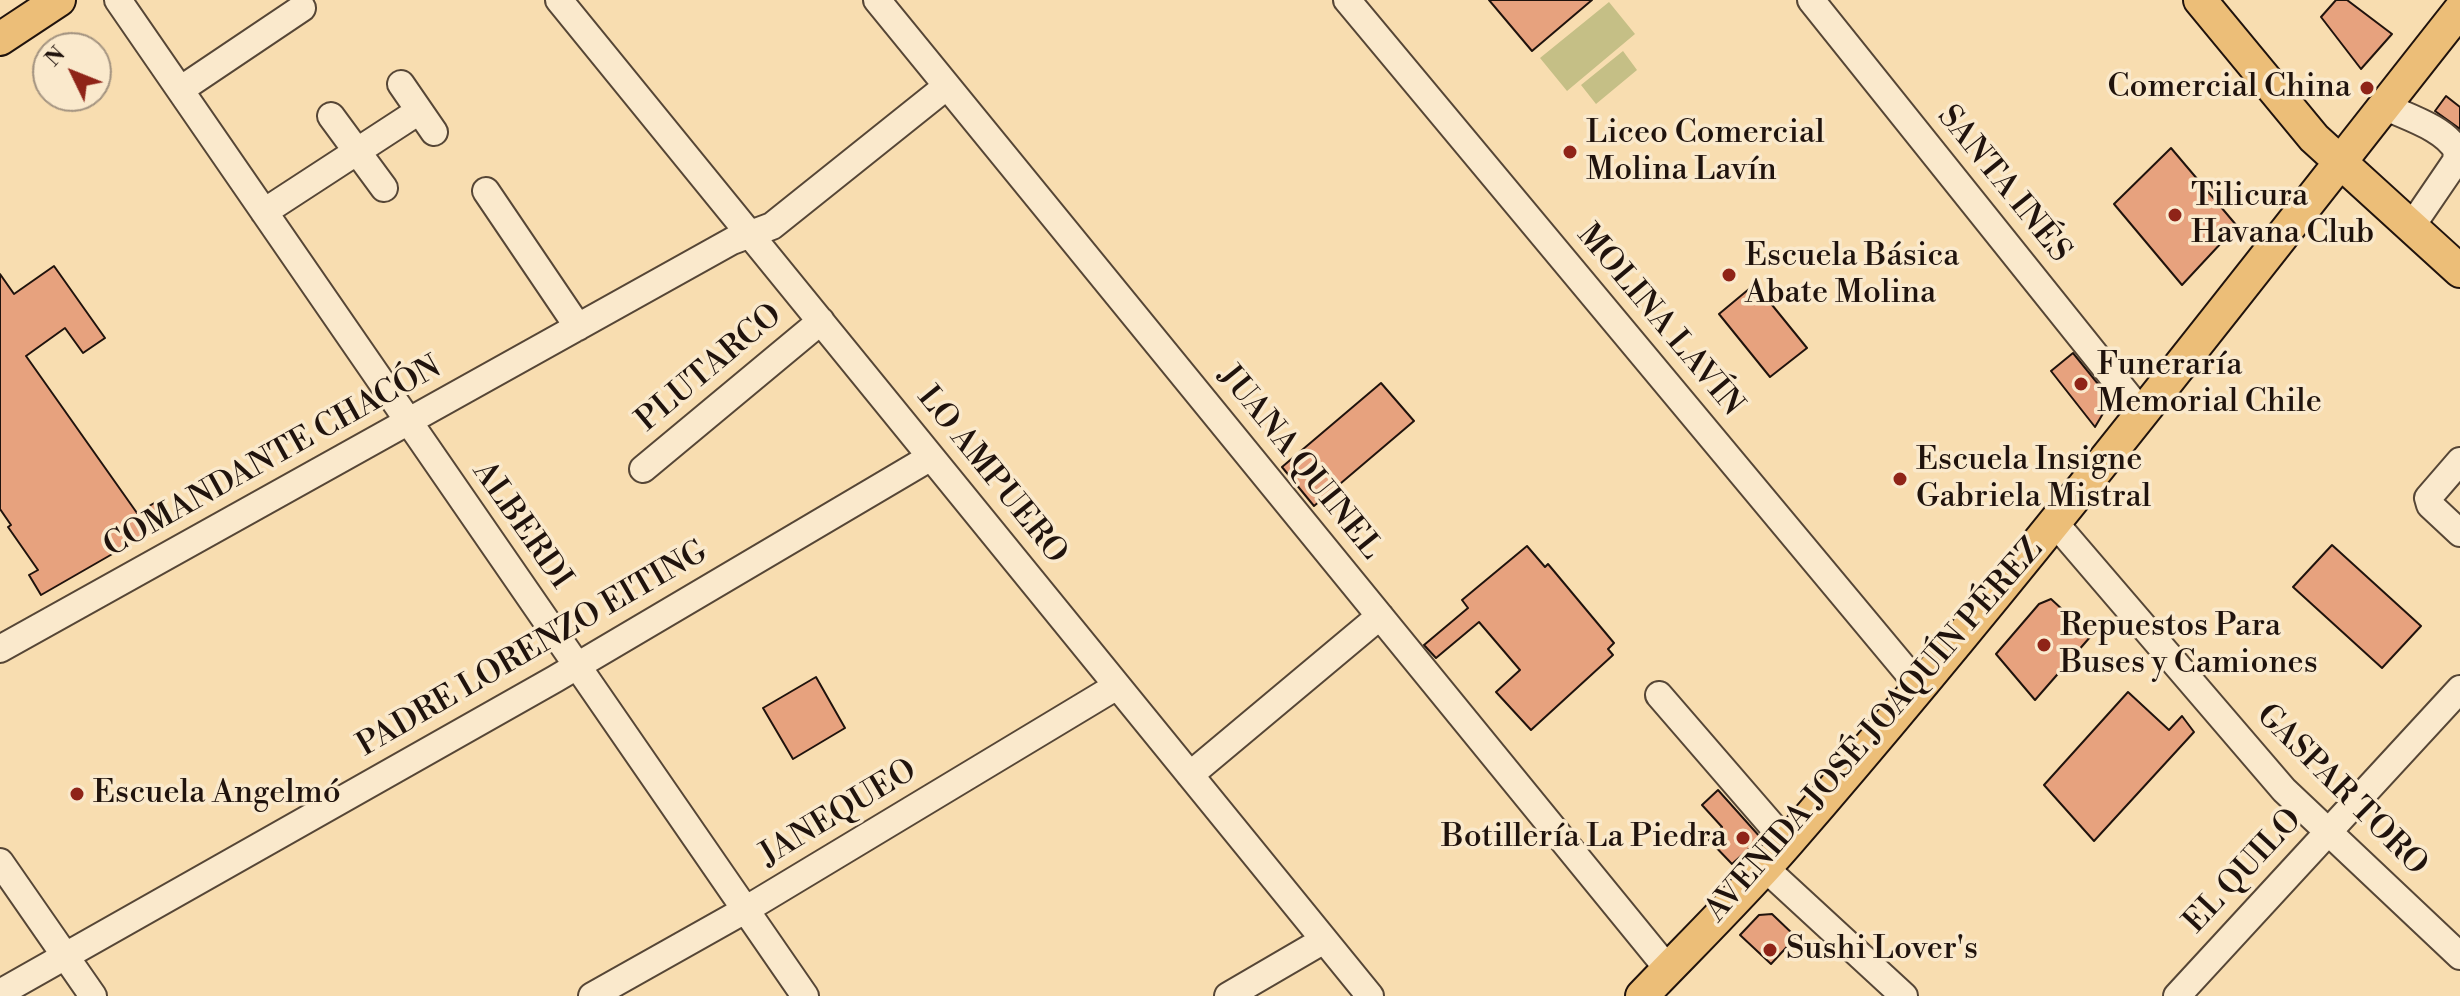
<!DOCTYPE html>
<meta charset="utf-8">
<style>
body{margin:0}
#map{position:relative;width:2460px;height:996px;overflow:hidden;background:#f8ddb0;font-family:"Libre Bodoni",serif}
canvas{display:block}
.north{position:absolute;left:32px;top:32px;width:80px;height:80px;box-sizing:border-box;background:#fae9cc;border:2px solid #a39380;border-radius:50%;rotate:313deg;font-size:22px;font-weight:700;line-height:32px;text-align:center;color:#20130d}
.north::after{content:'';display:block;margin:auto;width:28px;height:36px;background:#8f2418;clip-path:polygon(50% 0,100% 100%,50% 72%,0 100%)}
</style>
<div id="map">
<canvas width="2460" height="996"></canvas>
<div class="north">N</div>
</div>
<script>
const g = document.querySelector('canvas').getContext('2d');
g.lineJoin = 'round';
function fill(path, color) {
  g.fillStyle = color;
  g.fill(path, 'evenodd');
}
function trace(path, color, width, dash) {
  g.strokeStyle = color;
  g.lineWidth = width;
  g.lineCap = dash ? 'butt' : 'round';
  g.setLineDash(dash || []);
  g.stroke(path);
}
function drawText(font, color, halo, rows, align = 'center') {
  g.font = font + ' "Libre Bodoni",serif';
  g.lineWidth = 7;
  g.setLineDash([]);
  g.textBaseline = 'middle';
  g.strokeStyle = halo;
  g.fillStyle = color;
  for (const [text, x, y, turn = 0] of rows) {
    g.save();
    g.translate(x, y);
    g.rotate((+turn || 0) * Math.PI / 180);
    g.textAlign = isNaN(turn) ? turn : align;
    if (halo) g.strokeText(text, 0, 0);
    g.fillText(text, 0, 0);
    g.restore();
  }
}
fill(new Path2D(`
 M1609,2L1635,34L1567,91L1540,58Z
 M1623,51L1637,70L1596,104L1581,85Z`), '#c5bf86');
const building = new Path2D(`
 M1489,0H1592L1532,51Z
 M2336,0H2347L2392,34L2361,69L2321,17Z
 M2446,96L2460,107V129L2435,111Z
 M2171,148L2237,226L2182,285L2114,204Z
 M54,266L105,338L83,353L65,328L26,356L137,513L156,502L168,522L41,595L29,575L38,570L8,527L11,525L0,509V274L14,294Z
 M1755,284L1807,348L1770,377L1719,314Z
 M2073,353L2111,400L2095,427L2051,371Z
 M1381,383L1414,421L1314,506L1282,467Z
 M2332,545L2421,626L2382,668L2293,587Z
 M1527,546L1545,567L1548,564L1614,643L1608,649L1613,655L1531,730L1496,692L1520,670L1479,622L1436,658L1424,645L1468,608L1462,600Z
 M2051,599L2091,636L2035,700L1996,654L2039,604Z
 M816,677L845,728L793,759L763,708Z
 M2128,692L2169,730L2182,716L2194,732L2094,841L2044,785Z
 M1718,790L1761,838L1732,864L1709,840L1722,827L1702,805Z
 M1772,914L1796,937L1771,964L1740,935L1759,915Z`);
fill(building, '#e7a27e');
trace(building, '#20130d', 2);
const minor = new Path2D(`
 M118,0L805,996
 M559,0L1370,996
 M877,0L1668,969
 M1347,0L1919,686
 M1811,0L2141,412
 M401,84L434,132
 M180,90L302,8
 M2384,106C2407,117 2445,128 2457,151L2456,161L2411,227
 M331,116L384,188
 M486,191L578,327
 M264,212L419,111
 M2460,461L2428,498L2430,505L2460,533
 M643,469L821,321
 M2054,522L2284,790L2460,956
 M0,649L732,241L772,226L947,86
 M1659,695L1787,843
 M1190,775L1380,616
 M0,862L93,996
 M1764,867L1904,996
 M0,993L555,679L931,457
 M592,996L745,910L1117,686
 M1228,996L1324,940
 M2177,996L2460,689`);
const major = new Path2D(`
 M2200,0L2314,138L2460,271
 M0,39L59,0
 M1642,996C1691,945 1742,895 1788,842C2022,572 2239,290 2460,10`);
trace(minor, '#564636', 30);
trace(major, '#20130d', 36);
trace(minor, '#fae9cc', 26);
trace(major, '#ecbe78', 32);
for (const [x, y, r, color] of [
 [2367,88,8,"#8f2418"],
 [1570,152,8,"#8f2418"],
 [2175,215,8,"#8f2418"],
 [1729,275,8,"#8f2418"],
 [2081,384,8,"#8f2418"],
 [1900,479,8,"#8f2418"],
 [2044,645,8,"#8f2418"],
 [77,794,8,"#8f2418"],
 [1743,838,8,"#8f2418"],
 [1770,950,8,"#8f2418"]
]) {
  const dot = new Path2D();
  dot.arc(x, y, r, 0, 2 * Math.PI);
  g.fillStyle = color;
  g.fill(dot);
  trace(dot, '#fae9cc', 3);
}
drawText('32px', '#20130d', '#fae9cc', [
 ["Comercial China",2351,88,"right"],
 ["Liceo Comercial",1586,134],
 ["Molina Lavín",1586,171],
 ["Tilicura",2191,197],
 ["Havana Club",2191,234],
 ["Escuela Básica",1745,257],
 ["Abate Molina",1745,294],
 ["Funeraría",2097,366],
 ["Memorial Chile",2097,403],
 ["Escuela Insigne",1916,461],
 ["Gabriela Mistral",1916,498],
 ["Repuestos Para",2060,627],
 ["Buses y Camiones",2060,664],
 ["Escuela Angelmó",93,794],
 ["Botillería La Piedra",1727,838,"right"],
 ["Sushi Lover's",1786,950]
], 'left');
drawText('32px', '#20130d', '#fae9cc', [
 ["SANTA INÉS",2003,185,51],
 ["MOLINA LAVÍN",1659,321,50],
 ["PLUTARCO",710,369,-40],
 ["COMANDANTE CHACÓN",273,458,-29],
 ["JUANA QUINEL",1299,463,51],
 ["LO AMPUERO",991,476,51],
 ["ALBERDI",521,526,55],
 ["PADRE LORENZO EITING",533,650,-30],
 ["AVENIDA JOSÉ JOAQUÍN PÉREZ",1875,731,-49],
 ["GASPAR TORO",2341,791,45],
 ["JANEQUEO",839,814,-31],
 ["EL QUILO",2244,872,-47]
]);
</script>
